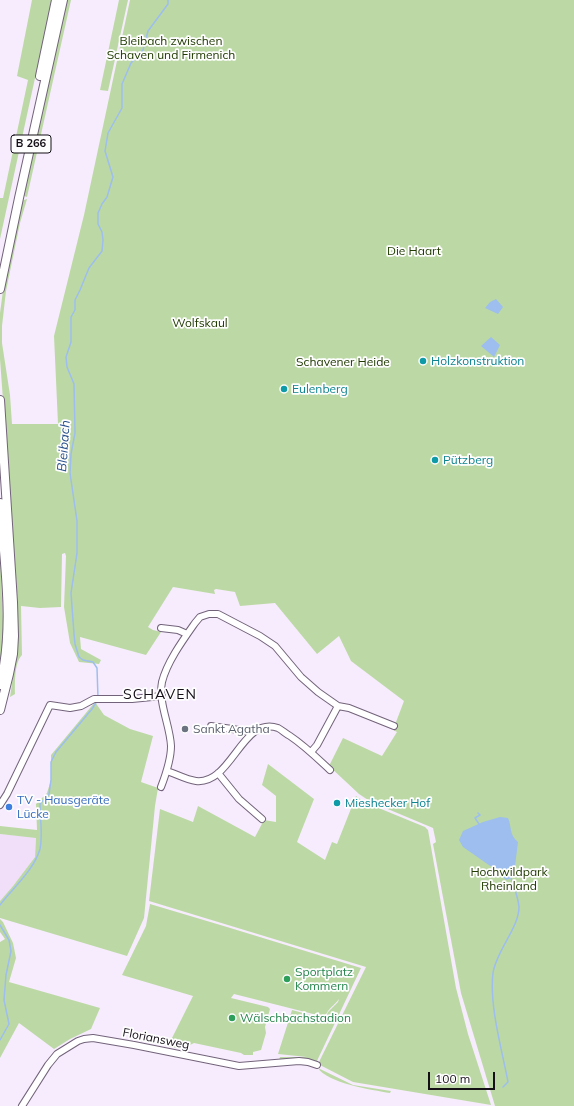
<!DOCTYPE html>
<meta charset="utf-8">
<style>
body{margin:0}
#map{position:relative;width:574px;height:1106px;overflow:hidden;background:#f7ecfd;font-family:Mulish,sans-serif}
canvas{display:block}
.scale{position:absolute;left:428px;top:1072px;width:67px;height:18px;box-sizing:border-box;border:2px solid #140e17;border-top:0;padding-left:5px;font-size:12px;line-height:14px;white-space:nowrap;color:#140e17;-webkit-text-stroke:3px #fefefe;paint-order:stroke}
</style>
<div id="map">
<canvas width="574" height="1106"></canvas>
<div class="scale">100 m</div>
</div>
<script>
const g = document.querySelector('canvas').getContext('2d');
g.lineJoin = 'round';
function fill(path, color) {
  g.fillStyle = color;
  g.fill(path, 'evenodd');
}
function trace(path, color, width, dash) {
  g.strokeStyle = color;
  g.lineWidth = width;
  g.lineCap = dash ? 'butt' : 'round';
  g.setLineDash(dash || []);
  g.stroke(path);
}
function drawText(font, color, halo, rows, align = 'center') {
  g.font = font + ' Mulish,sans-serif';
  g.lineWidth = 3.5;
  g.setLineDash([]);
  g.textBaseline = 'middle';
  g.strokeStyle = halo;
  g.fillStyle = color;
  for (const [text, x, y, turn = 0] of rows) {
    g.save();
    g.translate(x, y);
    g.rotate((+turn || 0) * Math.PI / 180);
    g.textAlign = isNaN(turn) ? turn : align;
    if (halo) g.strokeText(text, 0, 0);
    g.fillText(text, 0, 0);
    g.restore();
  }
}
fill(new Path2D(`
 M0,834L36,837L35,857L13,886L0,901Z`), '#f1dffa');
fill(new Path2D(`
 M32,0H52L0,239V198H3L28,80L17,76Z
 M66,0H71L27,197L24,196Z
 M119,0H128L108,91L100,90Z
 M130,0H574V1106H495L461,993L433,844L436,842L433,828L371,802L359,794L329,766L343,738L382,756L397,732L393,730L404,701L351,661L339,636L317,654L275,603L240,606L235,592L216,589L214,590L215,594L173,587L148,627L153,630L161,632L146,655L80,637L81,649L101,660L99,664L79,662L70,643L64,607L66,556L65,553L62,554L61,607L40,608L21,606L22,655C14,663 15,684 15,694L10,697L17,649L18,605L0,359V313L4,283L21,201L27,199L20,223L6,291L2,326V343L10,395L12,424H58L54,336L84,215Z
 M0,554L4,642L0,673Z
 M95,702L104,715L130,729L153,736L141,782L158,788L155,806L144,918L127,956L0,918V901L13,886L35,857L36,838L0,834V826L37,830L36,804L47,793L51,780V755Z
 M268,764L314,799L297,842L325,860L332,842L337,844L356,796L364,802L425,827L428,830L456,988L468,1034L491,1105L353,1082L318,1064L366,967L149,901L160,809L193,822L198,806L255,837L264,820L276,822V796L262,785Z
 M150,904L227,927L361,968L316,1063L299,1059L279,1060L280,1057H307L278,1054L292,1010L325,1019L328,1012L338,1002L339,999C334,1006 328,1008 325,1017L234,994L231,998L268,1007L270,1009L265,1027L266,1033L261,1050L253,1052V1055H244L241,1053L194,1043L182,1049L168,1046L193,996L122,975L146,926Z
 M0,919L3,922L13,943L16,958L9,982L100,1008L91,1029L70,1039L54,1049L19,1023L0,1058V942L5,939L0,932Z
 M318,1068L353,1085L391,1091L390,1093C372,1090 327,1083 318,1068Z`), '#bcd9a5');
fill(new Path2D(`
 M496,299L503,307L498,314L485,308L490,302Z
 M491,337L500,345L494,357L481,346Z
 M500,817L508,818C512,827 509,835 518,842L515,866L511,878L506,880L496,870L463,847L459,840L463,831L483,822Z`), '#9dbeee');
trace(new Path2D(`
 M98,698L97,668L93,662L83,660L79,657L75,644L74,634L71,593L77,553V521L70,473L71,454L75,433L74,384L67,367L66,357L71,342V317L75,310V300L80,290L89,268L102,251L103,240L102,232L98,224V213L102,204L107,197L113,177L105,151L108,133L122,108V84L131,63L143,50L148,31L168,4V0
 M478,813L480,815L475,818L479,824
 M0,905C13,888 34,870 40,849C43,835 40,818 40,804L49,794L51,780V762L56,752L92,709L97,701
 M0,925L9,940L11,951L6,975L4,1000L9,1024L0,1040
 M503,1087L508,1082C502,1050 489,1005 493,973C496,951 519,928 519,907C518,896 514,888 511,878`), '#9dbeee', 1.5);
const minor = new Path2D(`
 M161,628L178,630L187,634
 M211,726L253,732
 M311,752L317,745L338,706
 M167,771C176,774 187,780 196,781C232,785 242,715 278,728C282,730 286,734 290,736C305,746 317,758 330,770
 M218,773L239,799L262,819
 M161,787C166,774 171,760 171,746C170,725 158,703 162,682C167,662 183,640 195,623L200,617L209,614H218L260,636L275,646L301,677L318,692L338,706L349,708L394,726
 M0,805L7,794L50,705L70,708L81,706L94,699H132L162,696
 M22,1106L48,1065L57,1054L78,1041L84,1039L93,1038L134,1045L239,1066L299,1061L308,1062L317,1065`);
const major = new Path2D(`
 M40,76L56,0
 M0,289L19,198L63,0
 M0,400L13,602L14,636L13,654L9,674L0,710
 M0,503C4,562 15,627 0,685`);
trace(minor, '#72637a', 8);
trace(major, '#72637a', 10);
trace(minor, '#fff', 6);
trace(major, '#fff', 8);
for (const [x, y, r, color] of [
 [423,361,4,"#0f9aa8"],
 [284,389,4,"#0f9aa8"],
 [435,460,4,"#0f9aa8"],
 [185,729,4,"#6b7280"],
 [337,803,4,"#0f9aa8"],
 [9,807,4,"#3f7fe0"],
 [287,979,4,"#2e9e5b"],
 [232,1018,4,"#2e9e5b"]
]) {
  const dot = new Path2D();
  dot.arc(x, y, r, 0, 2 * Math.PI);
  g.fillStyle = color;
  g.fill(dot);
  trace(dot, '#fefefe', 1.5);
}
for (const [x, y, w] of [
 [31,144,40]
]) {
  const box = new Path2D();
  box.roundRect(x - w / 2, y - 9, w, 18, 3);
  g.fillStyle = '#fefefe';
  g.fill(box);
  trace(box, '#140e17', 1);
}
drawText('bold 11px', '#140e17', null, [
 ["B 266",31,144]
]);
drawText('12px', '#213b02', '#fefefe', [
 ["Bleibach zwischen",171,41],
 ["Schaven und Firmenich",171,55],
 ["Die Haart",414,251],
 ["Wolfskaul",200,323],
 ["Schavener Heide",343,362],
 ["Hochwildpark",509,872],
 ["Rheinland",509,886]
]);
drawText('12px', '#0d838f', '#fefefe', [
 ["Holzkonstruktion",431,361],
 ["Eulenberg",292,389],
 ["Pützberg",443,460],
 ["Mieshecker Hof",345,803]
], 'left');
drawText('12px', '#5b616d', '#fefefe', [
 ["Sankt Agatha",193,729]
], 'left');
drawText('12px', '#366cbe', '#fefefe', [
 ["TV - Hausgeräte",17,800],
 ["Lücke",17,814]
], 'left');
drawText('12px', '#27864d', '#fefefe', [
 ["Sportplatz",295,972],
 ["Kommern",295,986],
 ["Wälschbachstadion",240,1018]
], 'left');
drawText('12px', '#140e17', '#fefefe', [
 ["Floriansweg",156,1039,11]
]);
drawText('italic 13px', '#28508b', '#fefefe', [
 ["Bleibach",64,446,-86]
]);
g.letterSpacing = '1px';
drawText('14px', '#140e17', '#fefefe', [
 ["SCHAVEN",160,695]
]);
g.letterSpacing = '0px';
</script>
